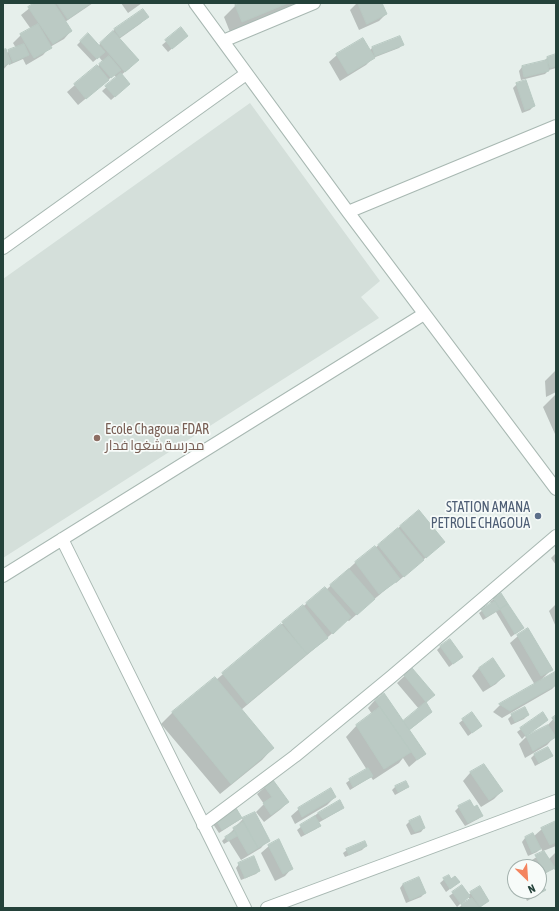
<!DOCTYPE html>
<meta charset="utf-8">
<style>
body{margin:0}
#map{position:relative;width:559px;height:911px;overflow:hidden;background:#e6efeb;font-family:"Asap Condensed",sans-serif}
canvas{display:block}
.frame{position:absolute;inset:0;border:4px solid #24423a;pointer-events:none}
.north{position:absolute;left:507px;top:859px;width:40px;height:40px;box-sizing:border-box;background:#f7fbf9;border:1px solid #a3b1ad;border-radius:50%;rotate:155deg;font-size:11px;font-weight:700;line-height:16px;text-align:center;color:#24423a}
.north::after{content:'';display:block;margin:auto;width:14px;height:18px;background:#f4845f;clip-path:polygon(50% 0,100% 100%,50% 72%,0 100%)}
</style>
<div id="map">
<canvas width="559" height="911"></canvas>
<div class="frame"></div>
<div class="north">N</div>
</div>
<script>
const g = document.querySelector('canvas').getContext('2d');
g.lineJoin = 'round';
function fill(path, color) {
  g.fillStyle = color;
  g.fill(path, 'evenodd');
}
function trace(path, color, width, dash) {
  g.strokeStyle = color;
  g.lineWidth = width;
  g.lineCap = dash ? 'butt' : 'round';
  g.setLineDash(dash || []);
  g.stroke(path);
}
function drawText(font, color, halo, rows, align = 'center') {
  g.font = font + ' "Asap Condensed",Cairo,sans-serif';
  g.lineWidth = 3.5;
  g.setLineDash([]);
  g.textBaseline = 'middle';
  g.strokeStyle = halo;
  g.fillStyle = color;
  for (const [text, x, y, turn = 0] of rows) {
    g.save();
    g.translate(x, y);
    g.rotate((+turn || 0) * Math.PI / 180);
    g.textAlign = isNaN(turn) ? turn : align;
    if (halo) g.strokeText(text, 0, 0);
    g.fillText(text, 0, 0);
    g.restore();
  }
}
fill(new Path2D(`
 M250,103L380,281L361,297L379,318L3,558V279Z`), '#d4dfda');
fill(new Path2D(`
 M36,3H93L65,22L71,31L64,39L50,47L43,55L26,65L23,59L9,65V63L3,70V51L7,53L16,48L13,43L21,35L31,29L21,15Z
 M121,3H142L128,13Z
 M242,3H303L230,32L224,17L235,6Z
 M357,3H381L386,14L379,21L359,30L350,10Z
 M143,10L147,17L140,24L119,39L130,68L121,75L125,88L111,100L102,91L117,78L114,75L78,105L67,92L75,85L103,62L99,57L93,62L77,45L81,41L98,46L114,30Z
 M181,29L183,39L168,52L162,45Z
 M402,45L399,48L373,58L366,65L340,81L329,62L337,55L369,51L373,47Z
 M556,55V68L549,70L545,74L521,80L519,71L522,67L543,62L547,58Z
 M517,84L534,106L530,110L522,113L513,88Z
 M556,370V392L546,397L545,381Z
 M556,394V434H555L543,407Z
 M418,511L444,542L396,583L395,582L372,601L349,621L347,620L319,645L241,710L273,748L262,760L220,794L161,724L172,713L215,678L216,680L325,588L326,590L355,563L375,548Z
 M556,553V565L551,558Z
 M494,599L523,628L511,637L496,612L483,620L479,613L491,604L490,602Z
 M556,604V627L549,611Z
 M518,636L551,670L541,680L554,673L556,676V685L552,689L502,718L493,712L500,705L535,685L510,643Z
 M441,646L458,660L449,667L437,650Z
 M492,660L504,676L496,684L483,692L472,676L479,668Z
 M412,669L433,695L426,703L423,719L408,731L424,754L409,767L403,758L399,763L373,780L371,777L350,790L346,783L350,780L367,770L346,737L357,725L372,714L368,708L375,700L403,723L419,709L397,683Z
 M472,713L481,726L468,736L459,723Z
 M542,713L526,735L527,736L546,727L556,716V735L547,745L525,758L519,744L526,737L525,736L522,739L517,732Z
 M512,715H528L524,719L511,725L508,719Z
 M547,748L552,755L548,759L535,766L531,758L534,755Z
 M484,765L502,791L494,799L481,807L463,781L470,773Z
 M265,787L288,802L281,809L264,822L256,812L264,804L257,794Z
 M395,787H408L404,790L395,795L392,790Z
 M335,797L327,805L295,824L291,816L299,809Z
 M459,807L474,808L482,816L478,819L465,826L455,811Z
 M342,808L339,811L318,823L320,826L316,829L301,837L297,830L318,813Z
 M235,809L241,819L219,833L213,824Z
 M254,813L268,840L261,848L241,860L229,841L224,844L222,841L235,828V827L242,820Z
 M419,817L424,828L421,832L411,835L406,825L409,822Z
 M556,822V846L543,851L549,859L556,852V871L553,868L542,876L539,871V867H537L532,860L543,853L541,848L537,852L528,856L522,842L525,838L533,834L534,836L542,829Z
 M269,846L292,868L285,876L275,881L261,853Z
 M366,846L362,850L345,857L343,853L347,850Z
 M239,864L259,871L256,874L241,880L236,868Z
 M448,876L451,880L459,882L446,892L440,883Z
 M539,883L545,890L541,893L527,901L523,892L539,891Z
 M403,884L425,893L421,897L406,903L400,888Z
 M462,887L468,895L471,893L488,901L479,908H458L470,900L468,896L457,907L449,896Z`), '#0003');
const building = new Path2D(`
 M34,3H54L72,31L53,44L28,7Z
 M57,3H91L68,19Z
 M239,3H288L242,22L235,5Z
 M358,3H382L387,14L367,24Z
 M143,9L149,17L120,37L114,29Z
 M38,24L52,48L34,58L20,34Z
 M181,27L188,36L172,49L165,40Z
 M113,31L139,60L125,72L100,43Z
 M88,33L105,52L97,59L80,41Z
 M400,36L404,45L375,56L372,47Z
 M363,38L375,58L348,74L336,54Z
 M24,44L29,55L13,62L8,50Z
 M6,49L11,63L3,66V50Z
 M556,54V66L550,68L547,57Z
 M109,56L121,70L111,78L99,64Z
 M547,60L549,71L524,77L522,66Z
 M97,65L109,80L86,99L74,84Z
 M121,73L130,84L115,97L105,86Z
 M526,80L535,106L525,110L516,83Z
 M419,510L445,542L426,558L400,526Z
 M398,528L424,560L404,577L378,545Z
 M375,546L400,579L379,594L355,562Z
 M349,569L375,599L357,615L330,585Z
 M325,587L351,617L333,634L306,603Z
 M501,593L508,604L500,609L493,598Z
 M495,601L500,609L486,617L481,609Z
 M508,604L524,628L515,634L500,609Z
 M303,605L328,638L307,654L282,622Z
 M281,624L307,654L247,704L222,673Z
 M528,628L553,670L541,676L517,635Z
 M450,639L463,657L453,664L440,646Z
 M493,658L505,676L491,686L479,668Z
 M412,668L435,695L426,702L404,675Z
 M555,672L556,685L510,711L499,704Z
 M215,677L274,748L231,784L172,712Z
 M384,693L426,754L417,760L375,700Z
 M426,702L432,712L409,730L403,721Z
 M380,707L411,752L384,769L356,725Z
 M525,707L529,715L515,722L511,714Z
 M472,712L482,726L472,733L462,719Z
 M543,712L548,720L526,736L520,728Z
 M556,715V723L552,718Z
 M548,725L556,737L533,751L526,736Z
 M548,747L553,756L539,763L534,754Z
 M484,764L503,791L489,800L470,772Z
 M368,768L373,776L353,787L349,779Z
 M273,780L289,802L271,815L263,803L272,797L264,786Z
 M406,781L409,787L398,792L395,786Z
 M331,788L336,797L302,817L298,808Z
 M340,800L344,808L323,819L318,813Z
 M470,800L474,807L477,805L483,816L468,823L458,806Z
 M236,808L242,818L222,830L216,820Z
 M255,812L270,841L258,848L242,818Z
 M315,816L321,826L305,834L300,825Z
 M420,816L425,828L415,832L409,821Z
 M556,821V842L550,845L541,828Z
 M243,822L258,848L248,854L233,828Z
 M235,831L237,836L228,841L225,837Z
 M533,833L541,849L532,853L525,837Z
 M279,839L293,869L283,874L268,845Z
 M365,841L367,846L349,855L346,849Z
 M544,851L555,868L545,873L535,855Z
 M254,856L260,871L245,878L238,863Z
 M449,875L451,879L455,876L460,882L450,889L443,878Z
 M419,877L426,893L410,900L403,884Z
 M539,882L546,890L531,898L528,891H539Z
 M462,885L470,896L461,904L452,892Z
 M480,886L489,901L480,907L470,892Z
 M472,898L480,908H463L461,904Z`);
fill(building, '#bbcac4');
trace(building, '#b8c9c2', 1);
const minor = new Path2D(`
 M195,3L348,212L556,489
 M223,41L314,3
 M348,212L556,126
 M3,248L246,74
 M62,539L245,908
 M3,576L424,314
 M203,825L295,756L391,677L556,536
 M267,908L556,801`);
trace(minor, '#a8b8b2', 14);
trace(minor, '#fff', 12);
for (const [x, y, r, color] of [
 [97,438,4,"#8d6e63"],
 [538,516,4,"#5c6f8a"]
]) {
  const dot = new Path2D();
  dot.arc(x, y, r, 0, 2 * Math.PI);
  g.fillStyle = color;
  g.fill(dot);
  trace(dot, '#f7fbf9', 1.5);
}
drawText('14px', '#785e54', '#f7fbf9', [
 ["Ecole Chagoua FDAR",105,430],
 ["مدرسة شغوا فدار",105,446]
], 'left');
drawText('14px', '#4e5e75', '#f7fbf9', [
 ["STATION AMANA",530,508],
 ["PETROLE CHAGOUA",530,524]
], 'right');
</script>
